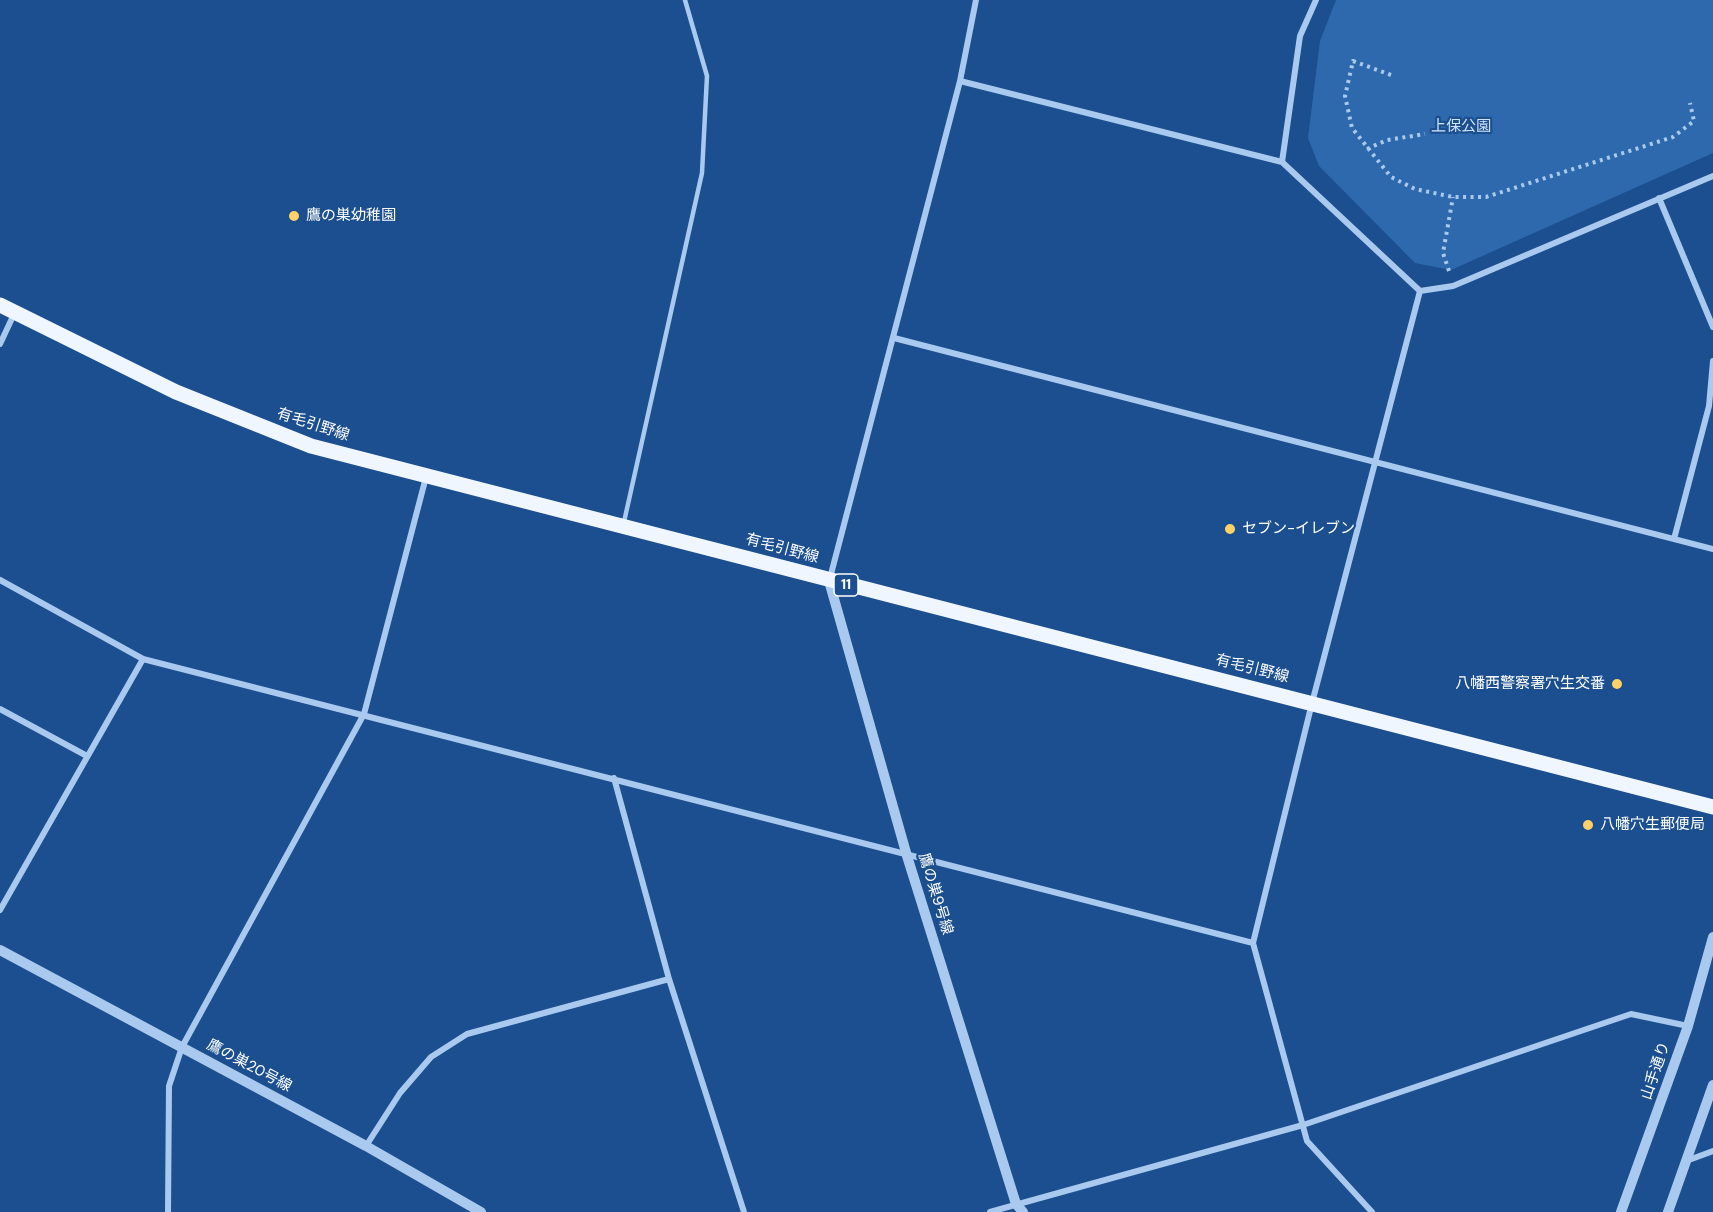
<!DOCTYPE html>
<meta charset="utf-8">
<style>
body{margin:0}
canvas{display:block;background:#1b4f8f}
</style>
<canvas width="1713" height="1212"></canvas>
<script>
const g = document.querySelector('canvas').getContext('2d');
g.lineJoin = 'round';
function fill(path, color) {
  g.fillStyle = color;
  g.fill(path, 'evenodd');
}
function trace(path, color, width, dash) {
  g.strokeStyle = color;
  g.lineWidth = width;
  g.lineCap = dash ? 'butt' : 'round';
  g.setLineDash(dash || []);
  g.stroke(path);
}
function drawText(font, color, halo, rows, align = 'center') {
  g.font = font + ' "DM Sans","Noto Sans JP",sans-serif';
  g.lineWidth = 4.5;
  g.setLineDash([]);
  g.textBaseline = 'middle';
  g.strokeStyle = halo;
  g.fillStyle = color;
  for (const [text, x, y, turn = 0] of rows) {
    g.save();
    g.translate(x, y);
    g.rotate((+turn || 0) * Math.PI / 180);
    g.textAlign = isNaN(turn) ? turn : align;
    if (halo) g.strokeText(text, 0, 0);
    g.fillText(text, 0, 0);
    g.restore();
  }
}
fill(new Path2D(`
 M1336,0H1713V153L1451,270L1415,263L1319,166L1308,138L1320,41Z`), '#2e69ad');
trace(new Path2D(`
 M1391,75L1353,61L1345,96L1352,128L1391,177L1415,189L1453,197H1486L1673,137L1694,121L1690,103
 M1367,149L1387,140L1425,134
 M1449,271L1443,253L1453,197`), '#a9c9ee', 4, [3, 4.5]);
trace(new Path2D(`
 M624,522L702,173L707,76L685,0`), '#a9c9ee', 4.5);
trace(new Path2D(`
 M1316,0L1300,36L1282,162L1420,291
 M960,81L1282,162
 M1659,198L1713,327
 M1420,291L1453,286L1713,176
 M894,338L1713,549
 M0,344L14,314
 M1674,539L1709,406L1713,361
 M830,578L960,81L976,0
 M0,580L143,659L1253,943
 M0,709L87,756
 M614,778L669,979L744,1212
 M0,910L143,659
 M366,1146L400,1093L431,1057L467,1034L669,979
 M1686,1161L1713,1151
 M168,1212L169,1086L182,1047L364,714L426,477
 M990,1212L1303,1125L1631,1014L1688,1026
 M1372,1212L1307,1141L1253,943L1312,703L1420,291`), '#a9c9ee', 6);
trace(new Path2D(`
 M829,581L907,856L1016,1204L1023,1212
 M0,950L366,1146L481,1212
 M1621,1212L1688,1026L1713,937
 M1668,1212L1713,1085`), '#a9c9ee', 10);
trace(new Path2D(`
 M0,305L176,392L311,446L1713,807`), '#f0f6ff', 15);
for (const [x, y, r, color] of [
 [294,216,6,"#ffd166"],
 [1230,529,6,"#ffd166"],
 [1617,684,6,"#ffd166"],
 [1588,825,6,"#ffd166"]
]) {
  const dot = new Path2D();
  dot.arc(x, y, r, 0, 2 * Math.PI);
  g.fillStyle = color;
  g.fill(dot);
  trace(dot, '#1b4f8f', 2);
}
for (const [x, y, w] of [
 [846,585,24]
]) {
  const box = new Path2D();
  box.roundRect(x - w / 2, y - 11, w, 22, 4.5);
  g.fillStyle = '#1b4f8f';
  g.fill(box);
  trace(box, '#fff', 1.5);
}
drawText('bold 14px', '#fff', null, [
 ["11",846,585]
]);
drawText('15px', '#cfe3fa', '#1b4f8f', [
 ["上保公園",1461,127]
]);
drawText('15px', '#fff', '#1b4f8f', [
 ["鷹の巣幼稚園",306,216],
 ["セブン-イレブン",1242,529],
 ["八幡西警察署穴生交番",1605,684,"right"],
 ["八幡穴生郵便局",1600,825]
], 'left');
drawText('15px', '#fff', '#1b4f8f', [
 ["有毛引野線",313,425,18],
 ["有毛引野線",782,549,15],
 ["有毛引野線",1252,669,14],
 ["鷹の巣9号線",935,894,73],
 ["鷹の巣20号線",249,1066,28],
 ["山手通り",1656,1071,-71]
]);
</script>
